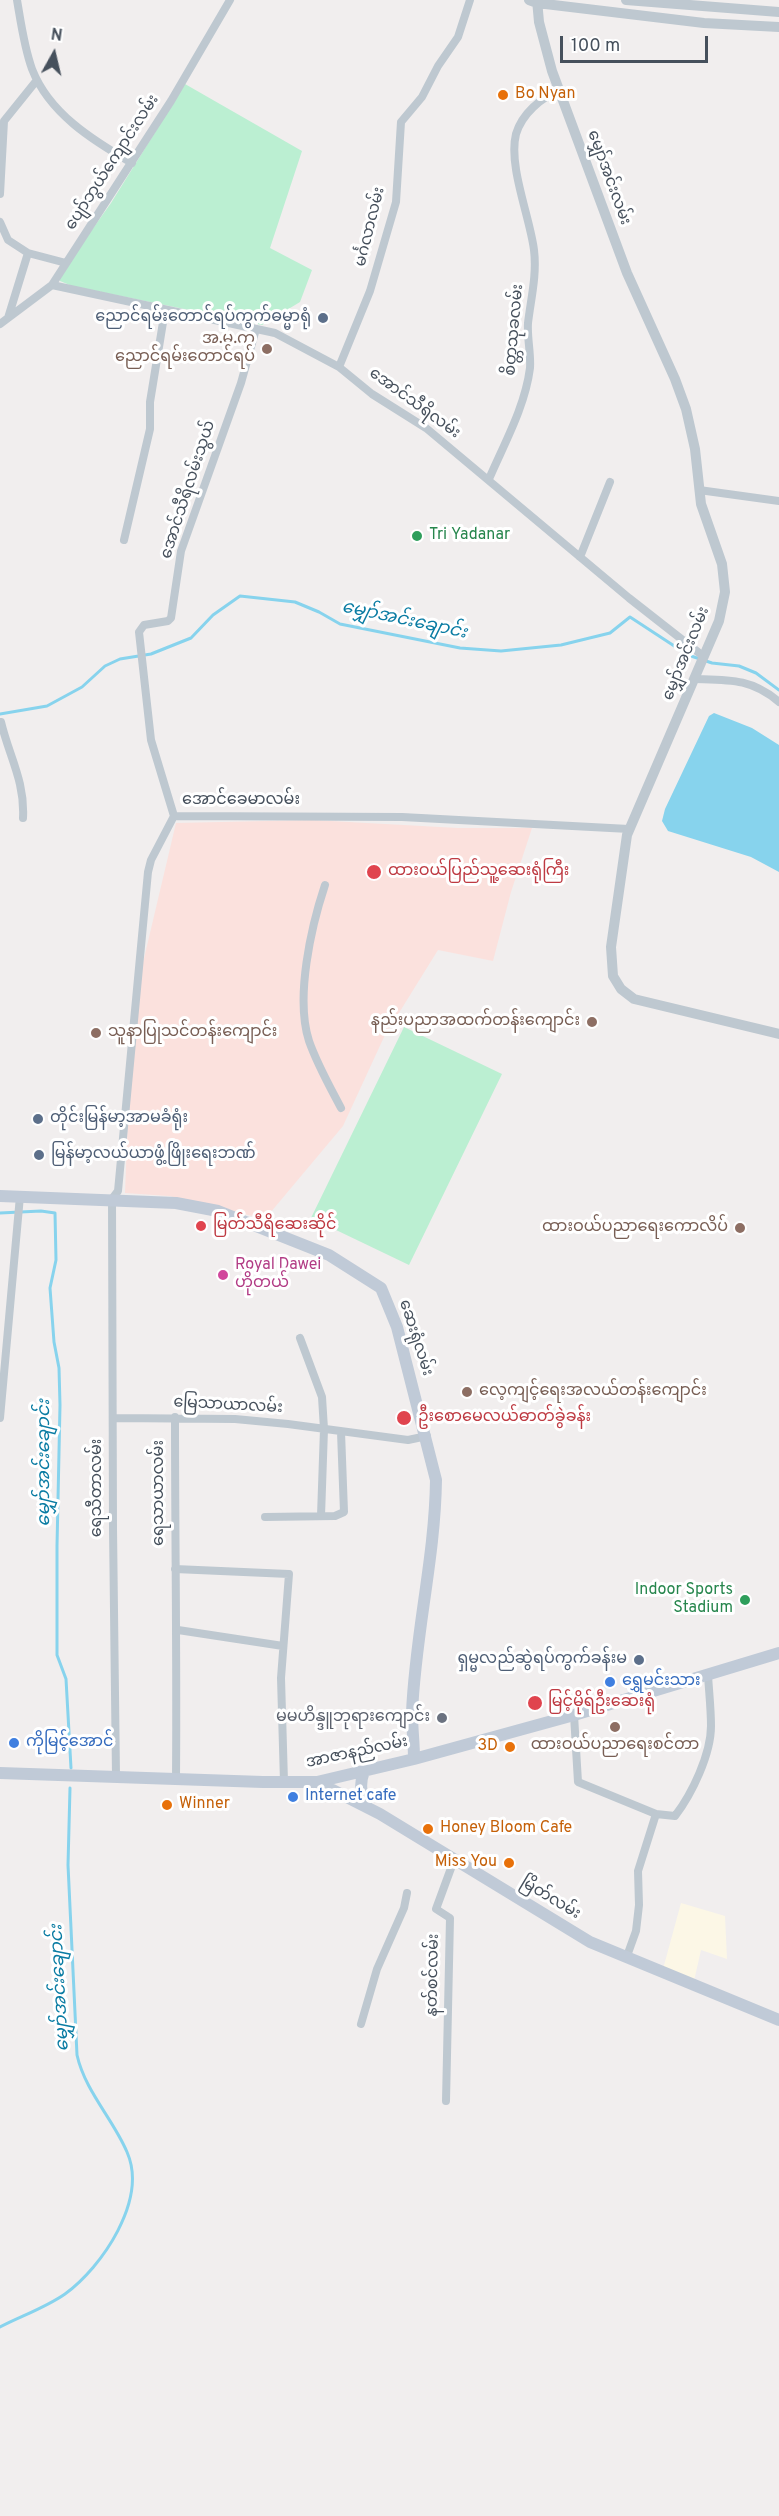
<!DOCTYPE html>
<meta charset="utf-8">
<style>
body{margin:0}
#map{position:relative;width:779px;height:2516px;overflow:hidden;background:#f1eeee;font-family:Overpass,sans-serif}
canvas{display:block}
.north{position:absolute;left:24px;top:24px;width:60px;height:60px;-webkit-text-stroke:4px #fff;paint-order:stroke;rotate:8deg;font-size:16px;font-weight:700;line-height:24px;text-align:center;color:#46505c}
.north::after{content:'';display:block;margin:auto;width:21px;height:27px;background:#46505c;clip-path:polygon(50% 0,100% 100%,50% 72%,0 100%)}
.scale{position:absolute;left:560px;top:36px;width:148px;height:27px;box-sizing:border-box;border:3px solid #46505c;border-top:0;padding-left:8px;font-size:18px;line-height:21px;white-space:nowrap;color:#46505c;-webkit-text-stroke:4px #fff;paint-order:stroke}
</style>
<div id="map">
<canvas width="779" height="2516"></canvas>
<div class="north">N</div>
<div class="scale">100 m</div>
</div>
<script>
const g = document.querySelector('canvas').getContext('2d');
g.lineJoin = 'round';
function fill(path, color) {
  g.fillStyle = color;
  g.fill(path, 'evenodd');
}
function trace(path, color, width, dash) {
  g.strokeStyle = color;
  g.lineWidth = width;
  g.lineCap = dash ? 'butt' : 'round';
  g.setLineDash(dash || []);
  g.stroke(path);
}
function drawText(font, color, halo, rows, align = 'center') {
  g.font = font + ' Overpass,"Noto Sans Myanmar",sans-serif';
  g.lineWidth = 6;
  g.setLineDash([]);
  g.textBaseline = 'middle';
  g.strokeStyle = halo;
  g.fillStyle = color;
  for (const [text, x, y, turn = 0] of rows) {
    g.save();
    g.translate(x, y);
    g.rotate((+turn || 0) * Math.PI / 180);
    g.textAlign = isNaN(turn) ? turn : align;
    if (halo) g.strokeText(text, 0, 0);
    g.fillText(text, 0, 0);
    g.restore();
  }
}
fill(new Path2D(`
 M681,1903L725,1916L727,1959L701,1950L694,1981L663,1969Z`), '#fcf7e6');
fill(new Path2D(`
 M312,820L458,828H532L511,892L493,961L438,950L384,1037L343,1126L265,1219L169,1196L125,1193L130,1064L137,988L176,823Z`), '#fbe1dd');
fill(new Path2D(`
 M185,84L302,151L270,248L312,270L300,302L262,325L72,286L60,281L59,276L111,203Z
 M404,1027L502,1074L409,1265L311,1218Z`), '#bbefd2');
fill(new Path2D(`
 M714,713L752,728L779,745V872L751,857L668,831L662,821L665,809L709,716Z`), '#87d3ed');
trace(new Path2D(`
 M0,714L47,706L82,687L105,666L120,659L151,654L191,638L213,615L240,596L295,602L319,612L340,624L460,648L501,651L561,645L610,633L630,617L688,655L712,663L739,666L756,673L779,690
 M0,1213L41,1211L55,1213L56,1260L50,1288L54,1342L59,1368L60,1405L57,1546V1655L66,1679L71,1768
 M0,2327C21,2316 45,2308 65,2294C102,2267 148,2200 127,2152C113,2119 85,2091 77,2055L68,1865L70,1788`), '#87d3ed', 3);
trace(new Path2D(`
 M17,0C21,23 24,47 32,69C49,113 92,140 132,163
 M0,194L4,121L37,80
 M0,222L8,240L28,253L8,318
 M28,253L66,263
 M52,285L275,333L339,367L372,394L426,428L629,598L703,656
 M0,324L52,285L171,101L230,0
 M339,367L370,291L396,202L401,122L422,97L438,66L458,37L470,0
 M489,479C504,444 525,407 530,368C531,353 527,338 528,323C531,298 537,275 534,250C530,217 508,166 516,134C522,114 541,97 560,91
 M699,490L779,501
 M124,540L150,429V402L165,310
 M580,557L610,482
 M694,679C728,680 751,678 779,702
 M1,722C9,756 25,781 23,818
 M174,816L151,740L139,632L144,625L168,621L171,618L181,551L241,383L256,329
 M325,885C311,927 295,998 309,1041C317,1064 330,1087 341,1108
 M300,1338L322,1397L324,1429L321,1516
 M175,1417C175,1538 177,1658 176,1778
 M0,1418L20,1196
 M113,1418L235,1419L288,1424L408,1440L427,1436
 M265,1517L335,1516L344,1512L341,1432
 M175,1569L289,1574L281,1678L284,1782
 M178,1630L283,1646
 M574,1715L578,1782L656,1814
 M116,1776L113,1528L112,1199L118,1191L148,872L151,860L174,816L402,817L629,829
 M627,1956L636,1931L639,1905L638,1871L656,1814L675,1816C692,1794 711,1754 711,1726C711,1709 709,1692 708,1675
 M361,2024L377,1969L404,1908L407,1893
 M446,2101L450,1918L436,1909L454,1860`), '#bec8d0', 8);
trace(new Path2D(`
 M529,0L537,3L704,23L779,27
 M537,0L539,22L552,71L627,273L675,379L686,409L695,449L701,504L722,564L725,592L719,621L627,835L611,947L613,976L621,989L634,999L779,1034
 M626,0L779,12`), '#bec8d0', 10);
trace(new Path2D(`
 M0,1196L176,1203L218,1211L329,1255L381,1288L397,1327L436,1480C435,1558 415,1635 412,1713C412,1728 414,1743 414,1759
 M364,1771C359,1785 361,1793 367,1807
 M0,1773L263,1782H317L414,1759L574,1715L779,1653
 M317,1782L380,1814L590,1942L779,2020`), '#c0cad7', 12);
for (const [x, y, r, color] of [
 [503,95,6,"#e8710a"],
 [323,318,6,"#5c6f8a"],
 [267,349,6,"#8d6e63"],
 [417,536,6,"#2e9e5b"],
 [374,872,8,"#e0444e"],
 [592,1022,6,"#8d6e63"],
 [96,1033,6,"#8d6e63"],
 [38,1119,6,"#5c6f8a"],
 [39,1155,6,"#5c6f8a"],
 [201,1226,6,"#e0444e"],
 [740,1228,6,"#8d6e63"],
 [223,1275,6,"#d1479c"],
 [467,1392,6,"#8d6e63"],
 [404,1418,8,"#e0444e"],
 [745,1600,6,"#2e9e5b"],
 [639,1660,6,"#5c6f8a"],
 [610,1682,6,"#3f7fe0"],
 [535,1703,8,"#e0444e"],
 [442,1718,6,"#6b7280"],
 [615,1727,6,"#8d6e63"],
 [14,1743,6,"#3f7fe0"],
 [510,1747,6,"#e8710a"],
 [293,1797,6,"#3f7fe0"],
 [167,1805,6,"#e8710a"],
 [428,1829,6,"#e8710a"],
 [509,1863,6,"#e8710a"]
]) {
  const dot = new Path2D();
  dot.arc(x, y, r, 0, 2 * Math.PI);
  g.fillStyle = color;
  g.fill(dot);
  trace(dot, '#fff', 2);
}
drawText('16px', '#c56008', '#fff', [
 ["Bo Nyan",515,95],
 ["3D",498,1747,"right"],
 ["Winner",179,1805],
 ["Honey Bloom Cafe",440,1829],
 ["Miss You",497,1863,"right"]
], 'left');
drawText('16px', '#46505c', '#fff', [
 ["ပျော်ဘွယ်ကျောင်းလမ်း",113,163,-57],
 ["မျှော်အင်းလမ်း",608,178,70],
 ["မင်္ဂလာလမ်း",371,227,-76],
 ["စိတ္တသုခလမ်း",515,330,-85],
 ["အောင်သီရိလမ်း",414,404,36],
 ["အောင်သီရိလမ်းသွယ်",189,490,-72],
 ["မျှော်အင်းလမ်း",687,654,-68],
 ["အောင်ခေမာလမ်း",241,801],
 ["ဆေးရုံလမ်း",415,1338,72],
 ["မြေသာယာလမ်း",228,1406,3],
 ["ရေသီတာလမ်း",98,1488,-90],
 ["ရေသာယာလမ်း",160,1493,-90],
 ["အာဇာနည်လမ်း",357,1753,-12],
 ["မြိတ်လမ်း",550,1899,31],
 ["နတ်စင်လမ်း",434,1975,-89]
]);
drawText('16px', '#4e5e75', '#fff', [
 ["ညောင်ရမ်းတောင်ရပ်ကွက်ဓမ္မာရုံ",311,318],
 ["တိုင်းမြန်မာ့အာမခံရုံး",50,1119,"left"],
 ["မြန်မာ့လယ်ယာဖွံ့ဖြိုးရေးဘဏ်",51,1155,"left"],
 ["ရှမ္မလည်ဆွဲရပ်ကွက်ခန်းမ",627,1660]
], 'right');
drawText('16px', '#785e54', '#fff', [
 ["အ.မ.က",255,340],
 ["ညောင်ရမ်းတောင်ရပ်",255,358],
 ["နည်းပညာအထက်တန်းကျောင်း",580,1022],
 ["သူနာပြုသင်တန်းကျောင်း",108,1033,"left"],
 ["ထားဝယ်ပညာရေးကောလိပ်",728,1228],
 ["လေ့ကျင့်ရေးအလယ်တန်းကျောင်း",479,1392,"left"],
 ["ထားဝယ်ပညာရေးစင်တာ",615,1746,"center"]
], 'right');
drawText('16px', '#27864d', '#fff', [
 ["Tri Yadanar",429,536],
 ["Indoor Sports",733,1591,"right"],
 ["Stadium",733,1609,"right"]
], 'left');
drawText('16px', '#be3a42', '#fff', [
 ["ထားဝယ်ပြည်သူ့ဆေးရုံကြီး",388,872],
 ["မြတ်သီရိဆေးဆိုင်",213,1226],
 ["ဦးစောမေလယ်ဓာတ်ခွဲခန်း",418,1418],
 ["မြင့်မိုရ်ဦးဆေးရုံ",548,1703]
], 'left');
drawText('16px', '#b23c85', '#fff', [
 ["Royal Dawei",235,1266],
 ["ဟိုတယ်",235,1284]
], 'left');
drawText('16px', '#366cbe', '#fff', [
 ["ရွှေမင်းသား",622,1682],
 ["ကိုမြင့်အောင်",26,1743],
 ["Internet cafe",305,1797]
], 'left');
drawText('16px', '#5b616d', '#fff', [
 ["မမဟိန္ဒူဘုရားကျောင်း",430,1718]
], 'right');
drawText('italic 18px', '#0a7ca3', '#fff', [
 ["မျှော်အင်းချောင်း",404,621,12],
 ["မျှော်အင်းချောင်း",45,1463,-90],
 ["မျှော်အင်းချောင်း",61,1988,-93]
]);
</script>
